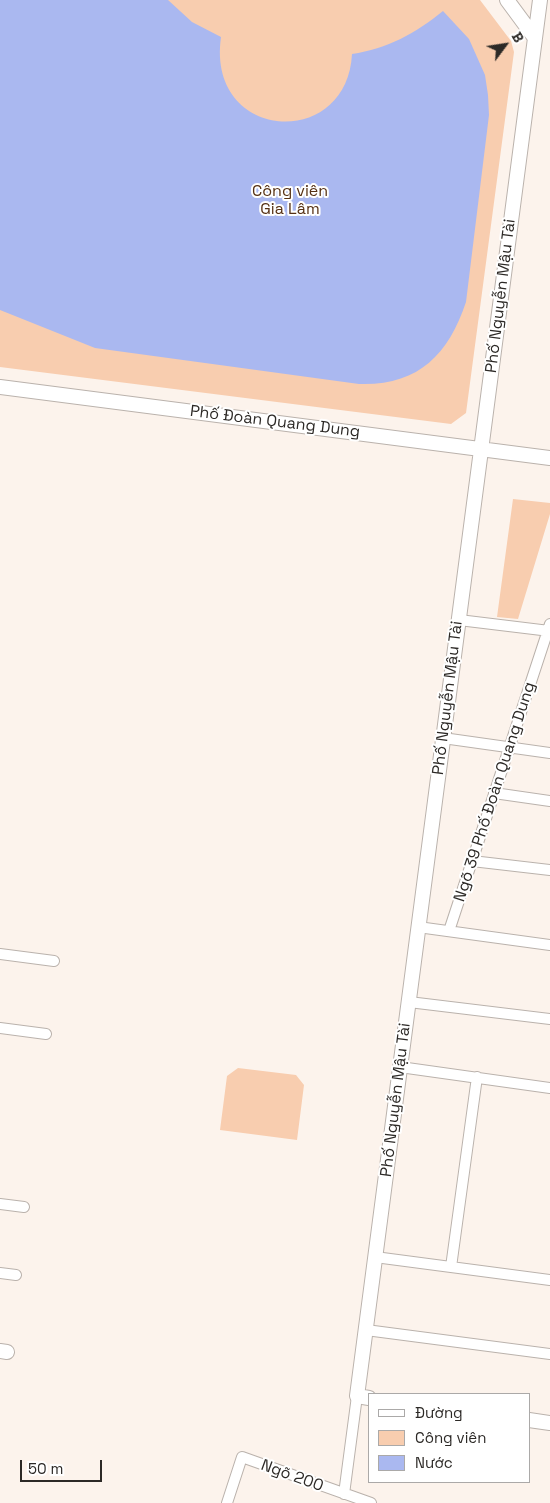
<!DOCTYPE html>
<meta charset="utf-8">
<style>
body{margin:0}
#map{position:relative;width:550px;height:1503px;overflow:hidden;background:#fcf3ec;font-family:"Space Grotesk",sans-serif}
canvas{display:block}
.legend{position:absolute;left:368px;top:1393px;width:162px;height:90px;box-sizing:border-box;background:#fff;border:1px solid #aba9a8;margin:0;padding:6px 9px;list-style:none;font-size:15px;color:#2c2926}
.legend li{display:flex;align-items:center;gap:10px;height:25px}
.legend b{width:25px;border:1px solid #aba9a8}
.north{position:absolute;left:480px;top:20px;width:50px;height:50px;-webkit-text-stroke:4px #fff;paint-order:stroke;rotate:59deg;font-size:14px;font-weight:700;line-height:20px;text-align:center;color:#2c2926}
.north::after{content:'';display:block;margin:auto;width:18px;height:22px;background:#2c2926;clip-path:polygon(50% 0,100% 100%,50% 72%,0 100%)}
.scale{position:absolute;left:20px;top:1460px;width:82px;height:22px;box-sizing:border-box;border:2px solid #2c2926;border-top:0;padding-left:6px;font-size:15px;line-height:18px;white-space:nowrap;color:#2c2926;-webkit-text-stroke:4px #fff;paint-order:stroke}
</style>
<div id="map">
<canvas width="550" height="1503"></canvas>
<ul class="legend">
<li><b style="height:6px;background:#fff"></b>Đường</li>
<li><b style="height:14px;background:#f8cdaf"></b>Công viên</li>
<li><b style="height:14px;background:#aab8f0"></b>Nước</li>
</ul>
<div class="north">B</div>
<div class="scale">50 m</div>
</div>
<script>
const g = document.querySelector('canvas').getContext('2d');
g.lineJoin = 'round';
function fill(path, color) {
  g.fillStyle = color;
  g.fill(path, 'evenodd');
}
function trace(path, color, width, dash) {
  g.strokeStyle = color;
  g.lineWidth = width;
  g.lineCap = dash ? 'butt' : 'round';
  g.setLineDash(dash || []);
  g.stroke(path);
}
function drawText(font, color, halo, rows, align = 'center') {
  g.font = font + ' "Space Grotesk",sans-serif';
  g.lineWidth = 4;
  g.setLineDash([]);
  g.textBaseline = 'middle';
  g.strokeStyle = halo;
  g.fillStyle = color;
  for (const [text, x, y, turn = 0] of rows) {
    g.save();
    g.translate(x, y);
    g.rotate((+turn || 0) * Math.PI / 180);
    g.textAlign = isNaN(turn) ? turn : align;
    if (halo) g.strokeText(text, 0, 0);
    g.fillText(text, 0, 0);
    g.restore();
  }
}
fill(new Path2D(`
 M0,0H480L511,41L514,52L466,413L451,424L0,367Z
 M513,499L550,503V514L518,619L497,617Z
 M238,1068L296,1075L304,1085L297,1140L220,1130L227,1076Z`), '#f8cdaf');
fill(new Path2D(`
 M0,0H168L192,22L221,37C206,142 347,151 352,54C387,49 416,33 443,11L469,39L485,75L488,95L489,115L466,302C448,356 417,386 359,384L95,348L0,310Z`), '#aab8f0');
const street = new Path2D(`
 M459,620L550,631
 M443,738L550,753
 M494,793L550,801
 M472,861L550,870
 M418,927L550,945
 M449,931L550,624
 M0,954L54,961
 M409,1002L550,1019
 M0,1028L46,1034
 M400,1067L550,1088
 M0,1204L24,1207
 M375,1257L550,1280
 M451,1267L477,1077
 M0,1273L16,1275
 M366,1330L550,1354
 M344,1494L357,1396
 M227,1503L242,1457L371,1503`);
const secondary = new Path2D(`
 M507,0L535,38
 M0,387L550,458
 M0,1351L7,1352
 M369,1398L357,1396L540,0
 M529,1420L550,1423`);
trace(street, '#bab2ac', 12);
trace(secondary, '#bab2ac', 16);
trace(street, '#fff', 10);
trace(secondary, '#fff', 14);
drawText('16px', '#563114', '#fff', [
 ["Công viên",290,192],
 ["Gia Lâm",290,210]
]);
drawText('16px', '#2c2926', '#fff', [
 ["Phố Nguyễn Mậu Tài",501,296,-83],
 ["Phố Đoàn Quang Dung",275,422,7],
 ["Phố Nguyễn Mậu Tài",448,698,-83],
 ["Ngõ 39 Phố Đoàn Quang Dung",495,792,-72],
 ["Phố Nguyễn Mậu Tài",396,1100,-83],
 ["Ngõ 200",292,1476,20]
]);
</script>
